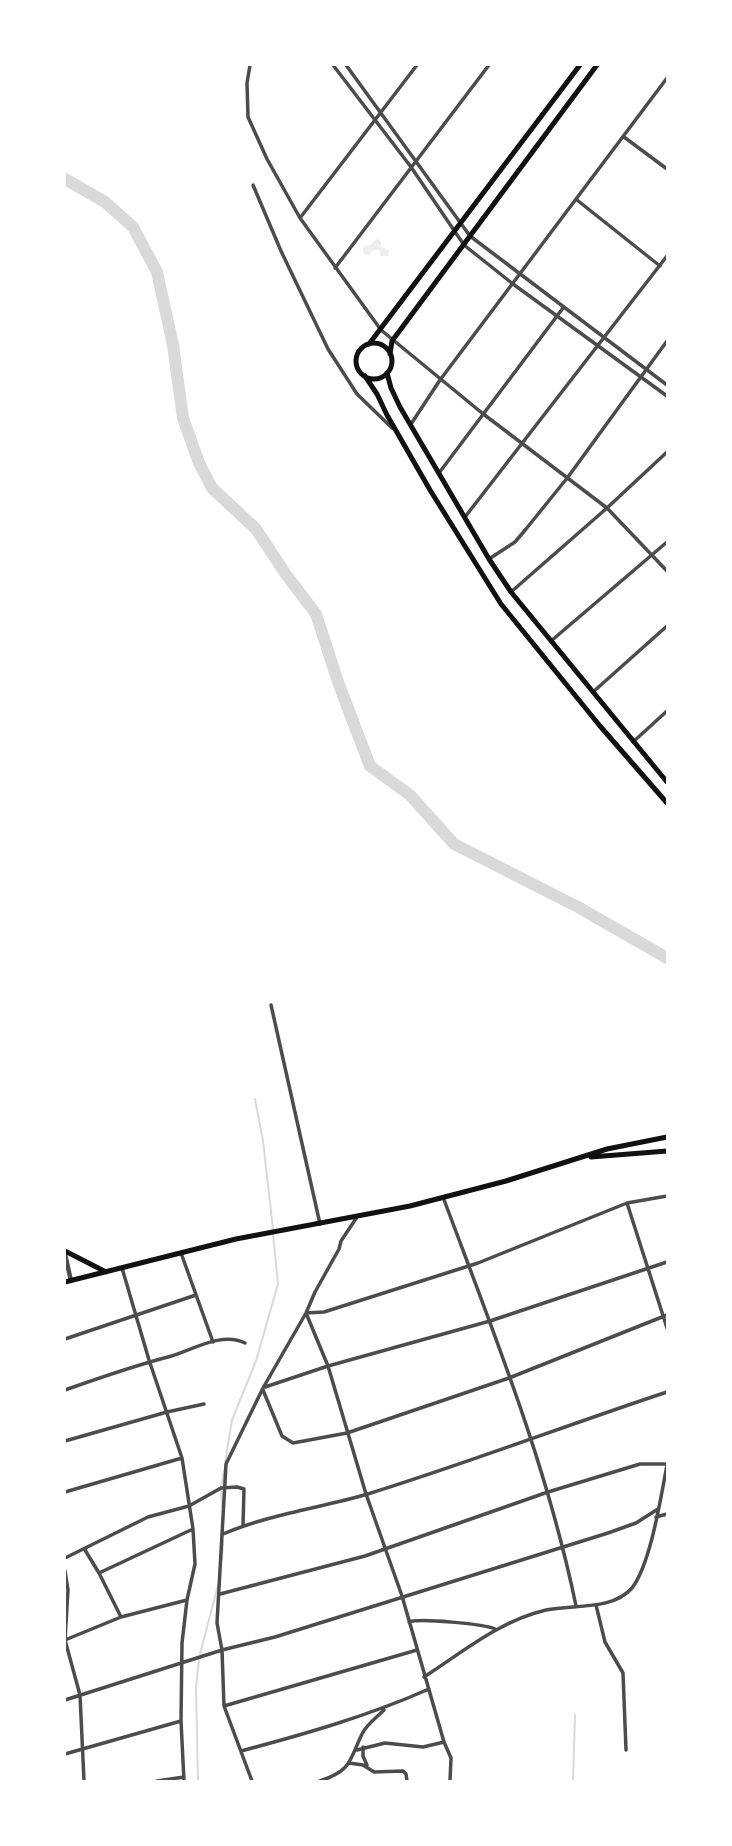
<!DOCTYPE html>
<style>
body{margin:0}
#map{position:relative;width:732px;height:1846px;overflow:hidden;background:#fff;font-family:"Fira Sans",sans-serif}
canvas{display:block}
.frame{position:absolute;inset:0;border:66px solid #fff;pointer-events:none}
</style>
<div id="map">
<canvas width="732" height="1846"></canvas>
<div class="frame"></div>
</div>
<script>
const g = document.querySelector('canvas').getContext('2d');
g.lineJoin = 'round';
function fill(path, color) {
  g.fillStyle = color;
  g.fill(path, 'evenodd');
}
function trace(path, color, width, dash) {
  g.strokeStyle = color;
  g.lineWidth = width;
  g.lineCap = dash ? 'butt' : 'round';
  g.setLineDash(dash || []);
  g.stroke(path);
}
fill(new Path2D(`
 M377,239L381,242V247L389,250L388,256H381L379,250H373L369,255L363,253V246L370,245Z`), '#eee');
trace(new Path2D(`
 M255,1099L263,1141L273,1229
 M225,1462L232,1420L256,1361L278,1284L273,1234
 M222,1507L221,1488L224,1471
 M222,1559L223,1541
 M200,1654L218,1585
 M198,1781L196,1688L199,1660
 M573,1781L575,1715`), '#d9d9d9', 2);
trace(new Path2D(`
 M65,179L105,202L133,227L157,272L173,345L183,418L199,463L212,488L256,529L285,573L316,614L338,682L370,766L410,795L454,844L578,907L667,958`), '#d9d9d9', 12);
trace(new Path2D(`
 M250,65L247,83L248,117L267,159L300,218L381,330L482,413L607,508L667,571
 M333,65L411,167L464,245L513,284L667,396
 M346,65L470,236L667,385
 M624,137L667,169
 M253,185L281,251L328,349L357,394L392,428
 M577,200L660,266
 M300,218L417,65
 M335,268L489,65
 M411,424L440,380L667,78
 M439,473L563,308
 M465,517L667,256
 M489,559L515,542L526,529L568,477L667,341
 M511,592L607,508L667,452
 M551,641L667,542
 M593,692L667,626
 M633,742L667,711
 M271,1005L320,1224
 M443,1197C493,1331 547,1465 576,1606
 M627,1203L667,1328
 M181,1253L213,1342
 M122,1268L149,1360L182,1458L193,1529
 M306,1313L328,1366L366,1494L402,1596L444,1742L451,1758L450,1781
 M306,1313L324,1312L478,1263L627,1203L667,1196
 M65,1339L196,1295
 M265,1387L328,1366L490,1321L667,1262
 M65,1390C99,1378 133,1366 168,1357C191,1351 221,1331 245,1343
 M263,1390L282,1436L293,1443L347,1433L509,1378L667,1315
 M65,1441L167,1412L204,1404
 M65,1492L182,1458
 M656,1517L667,1514
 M223,1534C270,1514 320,1508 368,1494C468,1463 567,1425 667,1392
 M85,1550L99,1573L121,1617
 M65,1558L148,1517L189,1506L221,1488L237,1487L244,1489L243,1525
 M65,1571L68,1590L65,1640L80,1695L84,1781
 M220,1594L365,1556L548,1492L640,1464H667
 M596,1605L605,1642L623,1673L626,1750
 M409,1622C419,1618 485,1624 495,1629
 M65,1640L121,1617L187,1600L195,1564L193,1529L99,1573
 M424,1677C463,1652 499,1621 546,1610C573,1604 612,1611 632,1588C651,1563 661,1496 667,1465
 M65,1700L222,1650L275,1637L608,1533L636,1523L658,1509
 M224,1706L417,1650
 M363,1747V1756L367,1765
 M357,1750L385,1743L423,1747L444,1742
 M241,1751C305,1734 368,1716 429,1689
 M65,1754L181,1721
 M349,1763L363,1765L374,1772L403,1771L406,1774L407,1781
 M157,1781L184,1777
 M184,1781L181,1721L182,1643L187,1600
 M252,1781L224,1706L222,1650L217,1623L226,1464L263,1388L306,1313L315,1292L339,1249L341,1241L357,1217
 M320,1781C352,1770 349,1761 362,1734C366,1725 377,1717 384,1710`), '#4c4c4c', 3.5);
trace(new Path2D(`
 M65,1254L71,1281`), '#4c4c4c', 4.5);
trace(new Path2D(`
 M356 361a18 18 0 1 1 36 0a18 18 0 1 1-36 0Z
 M369,344L580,65
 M390,354L392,341L597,65
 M387,373L391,388L400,407L489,559L511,592L667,782
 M365,376L377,394L387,415L430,490L501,604L600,726L667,803
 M591,1157L667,1151
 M65,1251L106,1272
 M65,1282L236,1239L410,1206L506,1181L607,1149L667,1137`), '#111', 5);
</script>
